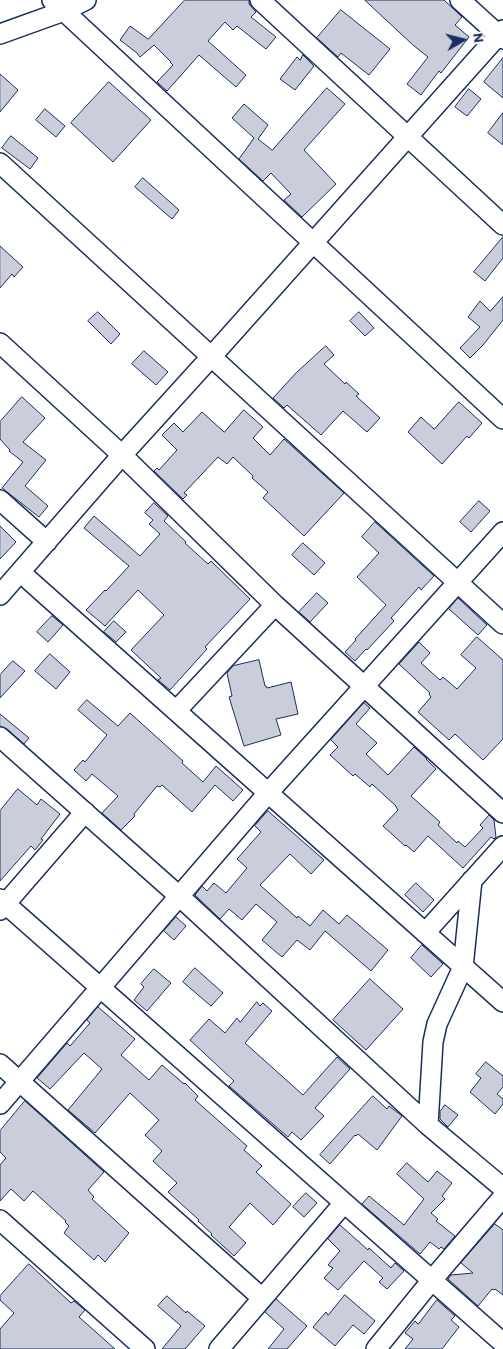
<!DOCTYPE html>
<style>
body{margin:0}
#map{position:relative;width:503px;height:1349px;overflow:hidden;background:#fff;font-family:Itim,sans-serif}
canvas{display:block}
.north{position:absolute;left:438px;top:15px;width:50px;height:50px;-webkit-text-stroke:4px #fff;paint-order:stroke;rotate:82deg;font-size:14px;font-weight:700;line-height:20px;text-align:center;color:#1b2f5e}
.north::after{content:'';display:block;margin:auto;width:18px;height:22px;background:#1b2f5e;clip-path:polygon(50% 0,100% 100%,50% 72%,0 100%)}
</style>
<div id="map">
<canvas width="503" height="1349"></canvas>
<div class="north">N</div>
</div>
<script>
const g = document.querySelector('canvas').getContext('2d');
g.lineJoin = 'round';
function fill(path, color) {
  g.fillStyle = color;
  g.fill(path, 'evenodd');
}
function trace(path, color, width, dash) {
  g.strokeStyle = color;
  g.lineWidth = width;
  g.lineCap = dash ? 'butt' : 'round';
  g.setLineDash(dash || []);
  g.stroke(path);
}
const building = new Path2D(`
 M185,0H249V4L256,12L251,17L276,37L266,49L237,26L233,30L225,22L208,41L246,75L236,87L199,55L167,91L157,82L173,65L170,62H171L154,45L140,57L137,53L120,40L130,26L148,39Z
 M365,0H444L462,17L455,25L469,37L441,73L439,71L421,95L407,84L428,57L413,45Z
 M341,10L390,49L369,75L341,53L338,57L317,38Z
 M303,55L314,66L295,90L280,79L297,57L300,60Z
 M503,58V98L484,82Z
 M0,74L18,90L0,112Z
 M109,82L151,120L113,162L71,123Z
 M327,88L345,104L304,150L336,184L302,217L284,200L291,194L271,173L263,181L239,159L254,138L232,118L244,104L268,125L258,139L272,150Z
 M469,89L481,99L467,116L455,107Z
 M45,109L65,126L56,137L36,120Z
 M503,113V145L488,133Z
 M11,136L38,158L30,169L2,148Z
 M143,178L179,210L172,219L135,187Z
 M503,237V258L485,281L474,272Z
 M0,246L23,267L14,277L12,274L0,288Z
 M503,297V320L483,345L470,358L460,348L480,327L468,317L480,301L490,311Z
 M98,312L120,334L111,344L88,321Z
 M359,312L374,328L365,336L350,321Z
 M326,346L334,355L324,364L345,384L346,382L359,394L356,396L380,418L367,432L343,411L321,435L287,405L284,408L273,398L296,373Z
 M144,351L168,372L156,385L132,364Z
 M22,397L45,418L23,442L46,460L25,486L48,506L39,517L2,488L23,462L9,451L10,450L0,439V422Z
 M459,402L482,423L469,438L467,436L442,464L408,432L421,417L434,429Z
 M244,410L263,427L253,438L270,455L284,439L344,493L304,536L263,498L268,492L252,478L253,476L233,457L227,464L218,457L184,493L187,495L183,499L154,471L157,468L159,470L177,450L162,435L174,423L183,432L202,412L224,432Z
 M479,501L490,511L471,532L460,522Z
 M154,503L168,516L164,521L186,542L185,543L208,564L211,561L250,599L205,647L207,649L170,690L158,680L161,678L131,650L164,615L138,590L105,626L86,610L105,590L106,591L129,566L84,528L94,516L140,556L160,534L149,524L153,520L145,513Z
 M375,522L434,576L421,590L419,587L391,618L394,621L367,650L366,649L355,661L345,652L356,640L355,639L386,605L357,577L379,553L362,537Z
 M0,526L16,542L0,559Z
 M303,543L325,563L314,575L292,555Z
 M317,593L328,603L310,622L299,612Z
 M458,598L487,625L478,635L449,609Z
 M52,616L63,625L48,642L37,632Z
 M114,621L126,632L116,642L104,632Z
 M477,637L503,660V739L483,760L455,734L449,740L418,712L431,697L429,694L430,693L399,664L419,642L430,653L421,663L440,680L443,677L457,689L476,668L461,655Z
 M50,654L70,672L56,689L35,671Z
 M259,660L265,686H266L267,688L291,682L298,714L276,719L281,735L244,746L229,697L232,696L227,673L233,666Z
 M13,661L25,671L0,698V675Z
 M87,700L118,726L130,713L183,761L182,763L203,782L216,766L243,790L233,801L215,785L192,812L162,785L160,787L157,786L134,814L135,816L121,830L102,813L118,796L92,774L86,781L74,770L83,760L85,762L107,735L78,710Z
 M364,703L370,708L356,724L377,743L366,754L388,775L414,747L427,759H426L436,769L411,796L440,822L438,825L457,843L458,841L465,847L483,828L480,825L489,815L494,820L496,837L494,839L491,837L463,868L428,836L414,852L406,845L405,846L383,826L398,810L396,807V806L372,784L370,787L355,774L353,776L330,755L338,747L331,740Z
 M0,714L29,738L24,744L7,729L0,726Z
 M18,789L37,805L41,799L60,814L41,839L43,840L35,850L31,846L0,881V811Z
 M268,811L324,860L311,874L290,854L260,885L297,918L298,916L310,926L323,910L339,924L347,915L388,950L371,971L325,931L310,950L297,940L282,957L262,940L277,922L256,904L242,920L229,909L220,919L195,895L202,886L207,891L214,883L226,893L247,868L237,859L261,832L255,826Z
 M416,883L434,900L423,912L405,895Z
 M176,917L186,926L174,940L164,931Z
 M422,945L443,964L431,977L411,958Z
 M195,968L223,993L211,1006L183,982Z
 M154,969L171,983L147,1011L134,1000L144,987L141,984Z
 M370,979L403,1009L366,1050L333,1020Z
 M257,1002L260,1006L263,1003L272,1011L245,1043L303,1095L337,1057L350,1069L315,1108L324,1116L301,1140L292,1132L288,1137L229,1086L234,1081L190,1040L209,1019L225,1033L237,1018L240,1022Z
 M98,1007L135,1039L121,1055L149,1080L162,1065L184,1084L185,1083L198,1096L195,1100L247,1146L244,1150L262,1166L256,1172L291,1204L273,1225L250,1203L229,1227L246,1243L234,1256L211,1235L212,1234L198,1221L199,1220L168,1192L177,1183L153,1161L162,1151L145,1135L159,1120L130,1093L95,1133L68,1110L102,1069L84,1053L50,1089L37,1078L67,1043L70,1046L90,1023L87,1020Z
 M486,1062L503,1076V1087L497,1094L503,1099V1104L495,1114L470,1092L481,1078L476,1074Z
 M373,1096L387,1109L389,1106L402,1116L377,1150L358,1134L356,1136L355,1135L330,1164L320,1155Z
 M25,1101L104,1172L88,1190L94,1197L92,1199L129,1233L105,1262L98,1255L94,1260L64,1233L69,1226L65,1222L66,1221L33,1191L24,1201L11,1189L0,1201V1165L6,1158L0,1152V1131Z
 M445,1105L458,1115L448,1127L440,1119V1112Z
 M407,1163L428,1182L437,1171L452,1183L442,1196L445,1199L431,1213L438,1219L436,1221L455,1236L444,1249L441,1247L439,1249L430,1242L420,1254L362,1204L369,1196L404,1225L424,1199L397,1174Z
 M306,1193L317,1203L304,1217L293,1207Z
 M495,1224L503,1230V1295L495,1289L494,1290L492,1289L478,1306L448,1279L451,1275L473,1273L461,1263Z
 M340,1225L368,1250L369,1248L391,1268L395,1263L404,1271L387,1289L379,1282L383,1278L364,1261L338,1290L324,1278L333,1268L328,1265L340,1251L328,1239Z
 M29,1264L71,1303L74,1301L85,1310L79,1317L115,1349H0V1329L14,1313L0,1300V1296Z
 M345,1295L375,1321L364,1334L353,1325L335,1346L313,1327L326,1312L328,1315Z
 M167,1296L186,1313L187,1311L205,1326L185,1349H162L181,1326L158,1306Z
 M276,1299L307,1326L287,1349H268L284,1329L265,1312Z
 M437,1300L455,1316L451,1320L459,1327L442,1349H405L413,1339L405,1333L415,1321L418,1324Z`);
fill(building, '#caceda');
trace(building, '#1b2f5e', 1);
const minor = new Path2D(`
 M52,0L503,419
 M260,0L503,225
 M460,0L503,39
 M0,34L64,11L86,0
 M0,163L503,624
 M0,343L122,455L275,605L503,813
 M0,500L47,542
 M20,572L503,1002
 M0,595L122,455L211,357L503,30
 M176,711L275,605
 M0,737L179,896L428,1125L503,1188
 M0,899L503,1343
 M0,910L85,812
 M425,933L503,846
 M0,1064L262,1298
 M0,1104L268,793L503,532
 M428,1125L433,1042L437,1024L463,967L472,880
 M0,1220L145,1349
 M219,1349L344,1203
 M376,1349L432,1280L503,1197`);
trace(minor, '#1b2f5e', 22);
trace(minor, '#fff', 19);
</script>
